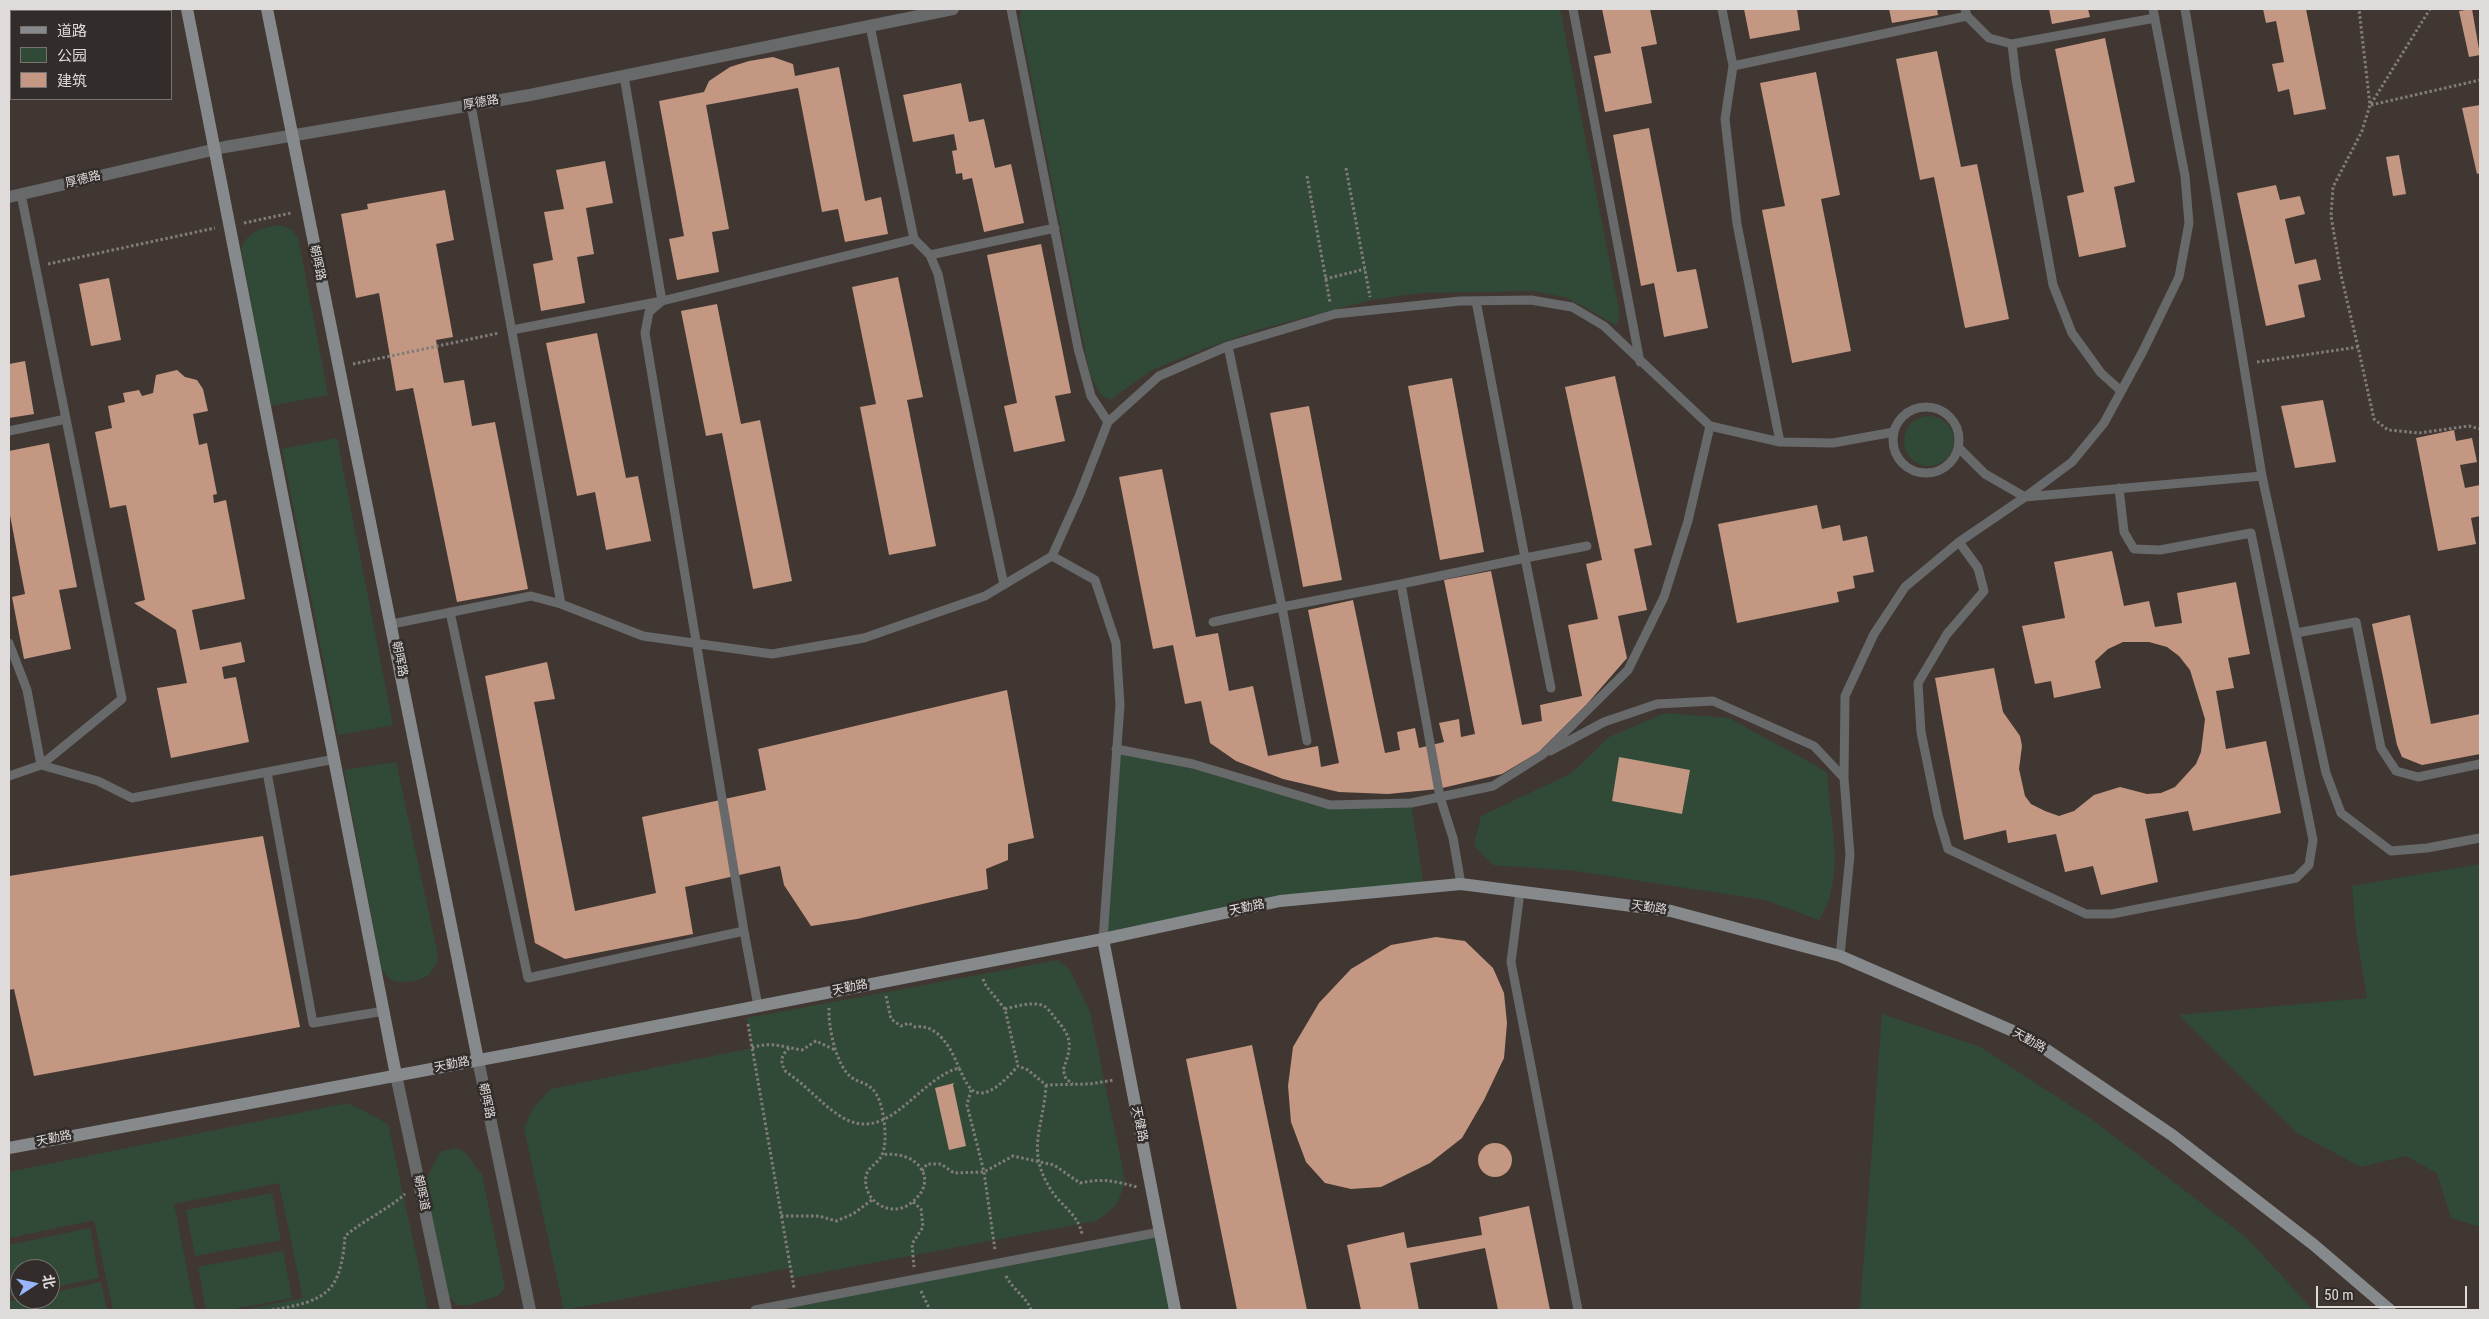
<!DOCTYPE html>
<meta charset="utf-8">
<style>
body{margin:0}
#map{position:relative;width:2489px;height:1319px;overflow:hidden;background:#322d2b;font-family:"Roboto Condensed","Noto Sans SC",sans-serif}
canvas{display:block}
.frame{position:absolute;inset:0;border:10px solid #dedbda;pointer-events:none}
.legend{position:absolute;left:10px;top:10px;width:162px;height:90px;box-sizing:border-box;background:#322d2b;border:1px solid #777371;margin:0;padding:6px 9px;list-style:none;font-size:15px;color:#dedbda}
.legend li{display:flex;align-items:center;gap:10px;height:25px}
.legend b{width:25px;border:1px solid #777371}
.north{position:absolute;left:10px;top:1259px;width:50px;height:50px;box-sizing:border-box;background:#322d2b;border:1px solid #777371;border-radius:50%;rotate:79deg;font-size:14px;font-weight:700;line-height:20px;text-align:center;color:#dedbda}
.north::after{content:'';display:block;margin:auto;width:18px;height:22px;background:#98b5fd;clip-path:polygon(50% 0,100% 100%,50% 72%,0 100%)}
.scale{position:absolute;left:2316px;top:1286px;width:151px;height:22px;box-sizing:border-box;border:2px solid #dedbda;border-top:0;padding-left:6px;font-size:15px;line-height:18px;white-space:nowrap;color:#dedbda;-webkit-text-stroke:4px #322d2b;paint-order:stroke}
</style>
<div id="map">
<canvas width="2489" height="1319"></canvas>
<div class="frame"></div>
<ul class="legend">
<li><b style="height:6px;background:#878a8c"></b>道路</li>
<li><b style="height:14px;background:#304a37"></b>公园</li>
<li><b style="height:14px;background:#c39782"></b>建筑</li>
</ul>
<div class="north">北</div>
<div class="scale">50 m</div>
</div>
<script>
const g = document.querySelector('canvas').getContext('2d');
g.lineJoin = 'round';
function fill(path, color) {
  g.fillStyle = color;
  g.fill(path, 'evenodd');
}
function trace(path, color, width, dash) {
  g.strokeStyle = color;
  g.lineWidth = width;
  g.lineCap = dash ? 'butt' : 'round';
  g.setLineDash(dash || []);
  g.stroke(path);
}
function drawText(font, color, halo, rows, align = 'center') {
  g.font = font + ' "Roboto Condensed","Noto Sans SC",sans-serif';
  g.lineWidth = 5;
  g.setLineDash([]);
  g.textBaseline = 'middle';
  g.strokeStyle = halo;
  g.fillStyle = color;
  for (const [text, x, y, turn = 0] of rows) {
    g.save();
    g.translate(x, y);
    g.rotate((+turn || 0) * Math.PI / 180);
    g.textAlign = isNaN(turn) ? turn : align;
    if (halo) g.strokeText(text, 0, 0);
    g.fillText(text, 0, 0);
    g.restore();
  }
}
fill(new Path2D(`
 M119,9H2480V1310H9V41L11,40V99H171V11H107ZM20,1269H50V1299H20Z`), '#413732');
fill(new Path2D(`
 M1021,9H1560L1620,315L1616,325L1568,298L1534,291L1420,293L1371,300L1261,329L1204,349L1152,370L1110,400L1101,395L1090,375L1020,21Z
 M279,225L291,229L298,237L328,395L270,406L241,248C250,230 259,229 279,225Z
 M1904 441a25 25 0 1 1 50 0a25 25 0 1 1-50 0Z
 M337,438L393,725L338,735L282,449Z
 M1665,713L1729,718L1827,772C1829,819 1847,878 1819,920L1765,900L1576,871L1493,865L1474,845L1481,816L1572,773L1609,737Z
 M1116,749L1193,764L1330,805L1411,803L1424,888L1280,901L1103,939Z
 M396,762L438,955C437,962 435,968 430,973C422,982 398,985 388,978C386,975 383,971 381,968L344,770Z
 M2480,864V1227L2451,1218L2437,1173L2406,1156L2361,1167L2297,1133L2179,1015L2367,998L2356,930L2352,886Z
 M1058,960L1070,970L1090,1012L1125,1180C1121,1200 1114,1210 1096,1221L792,1278L790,1268L564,1310L524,1129L533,1108L551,1089L752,1048L747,1018Z
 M1882,1014L1980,1047L2091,1119L2247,1238L2313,1310H1860Z
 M348,1103L388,1124L428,1310H242L303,1298L279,1183L174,1204L195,1310H113L94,1220L9,1238V1172Z
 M455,1148L464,1151L482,1175L505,1287L498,1296L469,1305H458L448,1296L424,1184L440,1152Z
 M272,1193L281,1240L195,1256L186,1210Z
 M90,1228L99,1278L50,1288V1269H20V1294L9,1296V1245Z
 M1160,1232L1175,1310H755Z
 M283,1251L292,1298L228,1310H206L198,1267Z
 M101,1282L107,1310H9V1301L50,1299V1293Z`), '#304a37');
fill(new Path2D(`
 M1602,9H1650L1657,44L1641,47L1652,103L1605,112L1594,56L1611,53Z
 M1744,9H1797L1800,30L1750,39Z
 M1889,9H1937L1938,15L1892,23Z
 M2049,9H2088L2090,17L2052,24Z
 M2263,9H2306L2326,109L2294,115L2289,89L2278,92L2272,64L2284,62L2276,21L2266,23Z
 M2472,9L2480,55L2469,57L2459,11Z
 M2105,38L2135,182L2114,187L2126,247L2079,257L2067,196L2084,192L2055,49Z
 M1937,51L1961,167L1977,164L2009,319L1965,328L1934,177L1920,180L1896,59Z
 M773,57L793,64L795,76L839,67L865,201L881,197L888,234L845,242L838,209L822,212L798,88L706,105L729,229L712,232L719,272L677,280L669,239L684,236L659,101L704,92L709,81L730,67L749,61Z
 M1816,72L1840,195L1821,199L1851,351L1792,363L1762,210L1785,206L1760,83Z
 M961,83L969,122L984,119L995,168L1011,164L1024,223L984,232L972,178L963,180L962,173L956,174L952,151L957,150L954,134L913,142L903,95Z
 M2480,105V173L2477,174L2462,108Z
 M1649,128L1677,272L1696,269L1708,328L1664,337L1654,283L1641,286L1613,135Z
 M2399,155L2406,194L2393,196L2386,157Z
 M605,161L613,203L586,208L594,254L577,257L585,303L541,311L533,264L553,260L544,212L564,209L556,170Z
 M2276,185L2280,200L2300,196L2305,214L2285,219L2295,264L2316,259L2321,280L2298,285L2305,317L2266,326L2237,193Z
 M445,190L454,240L436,244L453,337L436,340L444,383L464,380L472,426L495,422L528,589L457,602L413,388L396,391L379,293L356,298L341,214L368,209L367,204Z
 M1041,244L1071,393L1055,396L1065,441L1014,452L1004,406L1017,403L987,255Z
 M898,277L923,397L907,400L936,546L889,555L860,407L876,404L852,287Z
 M109,278L121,340L91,346L79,284Z
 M717,304L741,424L760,420L792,581L753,589L722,433L706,436L681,311Z
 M597,333L626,478L638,476L651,541L606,550L595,492L577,496L546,343Z
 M25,361L34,414L9,418V364Z
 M177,370L185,377L197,380L203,389L208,411L193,414L199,445L207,443L217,494L213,495L214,503L226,500L245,599L192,610L200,650L241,642L245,662L222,667L224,679L236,677L249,742L171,758L157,688L187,683L176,630L134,603L145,600L126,505L110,508L95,432L112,428L108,406L125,402L123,393L139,390L142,396L153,393L156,375Z
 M1615,376L1652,545L1634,549L1647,610L1618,616L1627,658L1587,704L1539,752L1502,774L1438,789L1388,794L1339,792L1283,779L1236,761L1210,743L1201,701L1185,704L1173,645L1153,649L1119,477L1162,469L1196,637L1218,633L1229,691L1253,686L1268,756L1318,746L1321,767L1339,763L1308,610L1353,600L1385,753L1400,750L1397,732L1415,728L1419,748L1444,742L1439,723L1459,719L1461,737L1475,734L1444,580L1491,571L1522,725L1542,721L1540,705L1582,696L1568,625L1598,619L1586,564L1602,560L1565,387Z
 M1452,378L1484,552L1440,560L1408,386Z
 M2323,400L2336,462L2295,468L2281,406Z
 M1309,406L1342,580L1303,587L1270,413Z
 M2454,430L2456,441L2472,438L2477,462L2460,465L2465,488L2480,485V516L2471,518L2476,544L2438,551L2416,438Z
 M49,443L77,587L59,590L71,649L24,659L12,597L25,594L9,510V451Z
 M1817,505L1822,529L1840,525L1843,541L1867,536L1874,572L1853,576L1855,588L1837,592L1839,602L1737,623L1718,524Z
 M2112,551L2124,606L2149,601L2155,627L2182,623L2177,593L2236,582L2250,654L2228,658L2234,688L2216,691L2226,749L2266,741L2281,813L2193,831L2188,811L2145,819L2158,882L2101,895L2093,866L2065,872L2056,834L2008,843L2006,830L1964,840L1935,678L1994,668L2003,712L2020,736L2022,746L2019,769L2025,796L2031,804L2045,811L2059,816L2074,811L2094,795L2120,787L2147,794L2161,793L2175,787L2196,764L2201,752L2205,719L2190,670L2179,656L2167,647L2149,642H2123L2108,649L2095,661L2101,688L2054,698L2051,681L2035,684L2022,626L2065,618L2054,562Z
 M2410,615L2431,724L2480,714V754L2422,765L2402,757L2397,745L2372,624Z
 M547,662L555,699L534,702L575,911L656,893L642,817L766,790L758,749L1007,690L1034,838L1008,844V860L986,869L988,889L857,919L811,926L784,885L780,866L685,887L693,934L565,959L535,943L485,676Z
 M1619,757L1690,770L1682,814L1612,801Z
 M263,836L300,1027L34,1076L14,989L9,990V876Z
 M1436,937L1465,941L1493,968L1504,993L1507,1023L1504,1058L1484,1100L1462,1138L1430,1163L1381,1187L1351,1189L1325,1183L1306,1162L1291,1122L1288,1086L1293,1047L1319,1003L1351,969L1391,945Z
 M1252,1045L1307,1310H1237L1186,1059Z
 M954,1083L953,1085L966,1146L949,1150L935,1088Z
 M1478 1160a17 17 0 1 1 34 0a17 17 0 1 1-34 0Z
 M1529,1206L1550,1310H1498L1485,1248L1410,1263L1419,1310H1361L1347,1245L1404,1232L1407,1248L1482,1235L1479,1217Z`), '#c39782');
trace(new Path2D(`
 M2371,104L2430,9
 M2371,105L2480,80
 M1346,168L1370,297
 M1307,176L1330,302
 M244,223L291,213
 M48,264L215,228
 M1325,279L1365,269
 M2358,347L2341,275L2331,216L2333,187L2362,131L2370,105L2359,9
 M2257,362L2358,347L2374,419L2388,430L2419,433L2469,426L2480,429
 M353,364L499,333
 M983,979L986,986L1005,1009L1018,1066
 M886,996L891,1019L901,1026L909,1023L915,1027C938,1023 952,1050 959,1068
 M829,1008C828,1025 835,1059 847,1073C857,1086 871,1078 880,1102C884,1114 888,1142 882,1155C879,1163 868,1166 866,1176C862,1201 891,1219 911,1203C942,1179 915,1149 882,1155
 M1005,1009C1016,1006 1034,1001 1044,1006C1048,1008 1052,1014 1055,1018C1073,1038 1072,1046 1063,1070L1066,1079L1073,1084
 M748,1024L794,1288
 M752,1048C770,1041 784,1047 802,1050L816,1041L835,1050
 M789,1048C780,1057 780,1062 786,1072C805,1084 820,1103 840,1116C888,1147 917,1079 959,1068C962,1074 966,1084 971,1089C986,1103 1009,1076 1018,1066L1028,1070L1046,1085L1090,1084L1114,1080
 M1046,1085C1044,1127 1025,1149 1051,1190C1062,1207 1078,1214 1082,1234
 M971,1090L967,1105L984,1172L995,1250
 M922,1171L927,1164H941L954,1173L984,1172L1013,1156L1054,1165L1080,1183C1104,1178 1114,1181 1137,1187
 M913,1202L921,1209L923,1227L912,1244L914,1267
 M781,1216H819L836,1221L853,1214L873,1199
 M1006,1276C1013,1290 1026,1296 1031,1310
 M921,1291L930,1310
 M272,1310C327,1301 341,1292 345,1236C364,1220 387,1210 405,1194`), '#807c7a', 3, [2.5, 2.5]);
trace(new Path2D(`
 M1011,9L1078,348L1091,396L1108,422
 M1573,9L1640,362
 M1722,9L1733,66L1967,16
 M1965,9L1967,16L1989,38L2012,44L2155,18
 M2185,9L2262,476L2326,773L2341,813L2391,851L2427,848L2480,838
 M2012,44L2016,79L2053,285L2072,333L2101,373L2121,391
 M1733,66L1725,119L1737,224L1780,442
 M471,105L561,604
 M914,239L930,255L938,274L1004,585
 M930,255L1055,228
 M512,330L662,301L624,76
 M1228,346L1282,607L1401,584L1440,797L1453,838L1461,884
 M1893 440a33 33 0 1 1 66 0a33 33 0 1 1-66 0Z
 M1710,426L1780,442L1833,443L1894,432
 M9,431L66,419
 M1959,448L1985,474L2025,497L2072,462L2104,423L2143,351L2179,277L2189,223L2185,176L2153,9
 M1959,542L1978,568L1984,591L1947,634L1918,683L1921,732L1938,815L1948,849L2086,914H2112L2296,878L2309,865L2313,840L2251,533L2160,550L2134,549L2124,532L2119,488
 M1052,556L1095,580L1116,643L1120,705L1103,939
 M1401,584L1525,558L1476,301
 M450,612L528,978L744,931
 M1213,622L1282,607L1307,741
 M392,624L531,596L561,604L643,636L772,654L864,638L985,596L1052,556L1080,494L1108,422L1159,376L1228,346L1335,314L1460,301L1531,300L1572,307L1604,326L1710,426L1688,521L1664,597L1628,670L1542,755L1493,786L1411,803L1330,805L1193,764L1116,749
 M2296,633L2356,622L2381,748L2396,771L2418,777L2480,764
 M9,643L27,690L41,765L122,699L21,194
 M1551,688L1525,558L1587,546
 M1550,751L1604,722L1657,704L1713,701L1814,746L1844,778
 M267,772L313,1023L384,1011
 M9,776L41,765L98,781L132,798L335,759
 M1520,892L1511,962L1578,1310
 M1840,956L1850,855L1844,778L1845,696L1874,634L1905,587L1959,542L2025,497L2262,476
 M758,1006L744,931L645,333L649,312L662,301L914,239L870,26
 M755,1310L1160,1232`), '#67696b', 9);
trace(new Path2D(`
 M9,197L225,147L530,95L953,9
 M478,1060L530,1310
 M396,1075L446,1310`), '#67696b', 12);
trace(new Path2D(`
 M187,9L396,1075
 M267,9L478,1060
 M31,11L40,9
 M9,18L11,17
 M1103,939L1175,1310
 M9,1148L533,1050L1103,939L1280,901L1461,884L1671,911L1840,956L2029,1038L2172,1135L2314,1245L2390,1310`), '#878a8c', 12);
drawText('12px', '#dedbda', '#322d2b', [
 ["厚德路",481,103,-10],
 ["厚德路",83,180,-13],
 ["朝晖路",317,263,78],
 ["朝晖路",399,659,79],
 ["天勤路",1247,908,-12],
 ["天勤路",1649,908,8],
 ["天勤路",850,988,-11],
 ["天勤路",2029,1041,29],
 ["天勤路",452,1065,-11],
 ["朝晖路",486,1101,78],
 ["天健路",1139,1124,79],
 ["天勤路",54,1139,-11],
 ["朝晖道",421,1193,78]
]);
</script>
